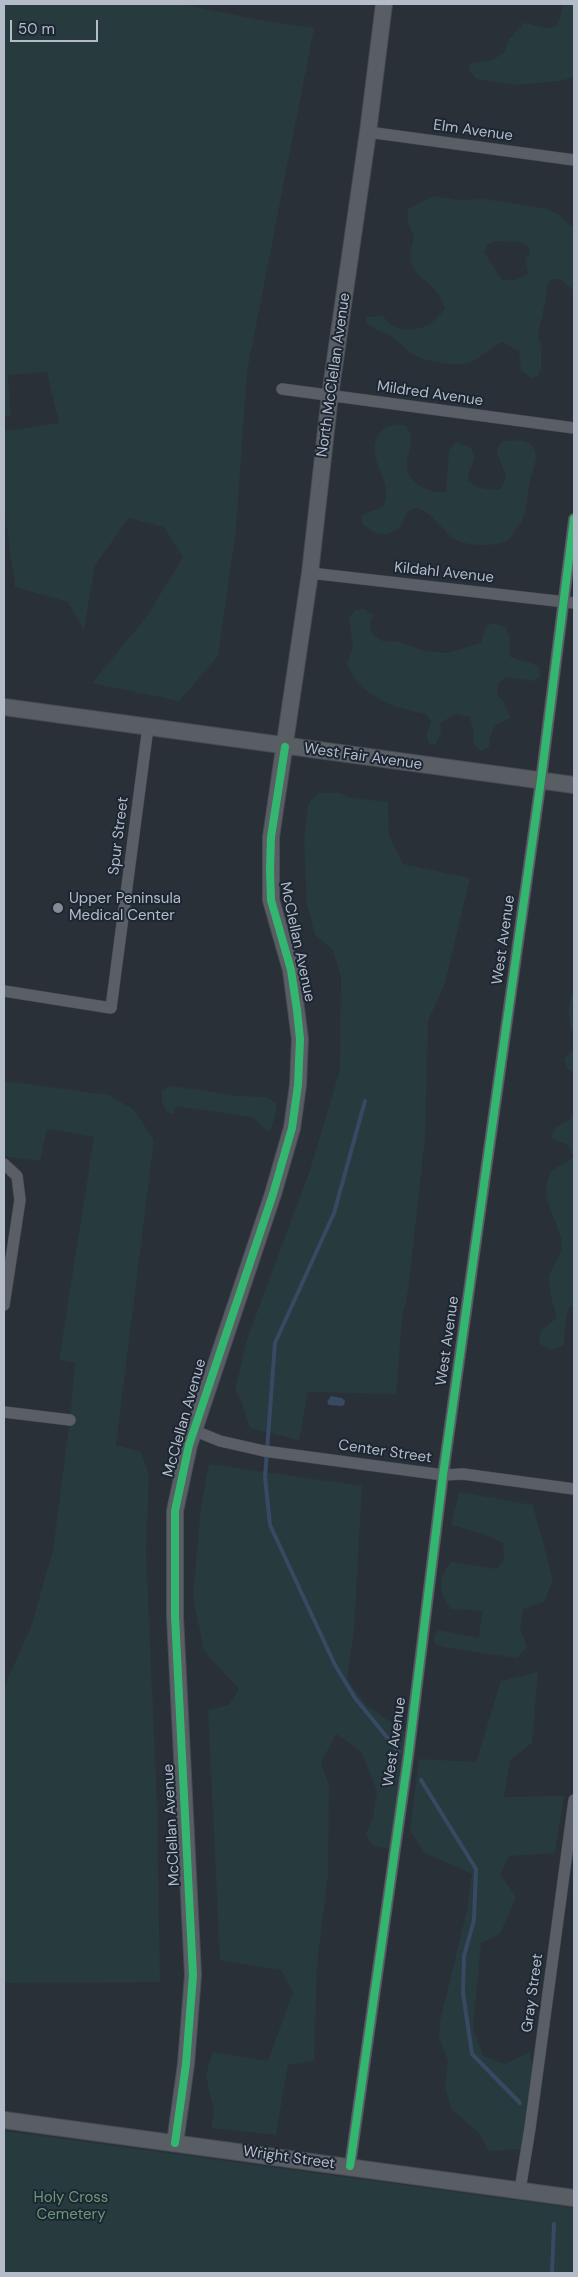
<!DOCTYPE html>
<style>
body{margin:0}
#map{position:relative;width:578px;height:2277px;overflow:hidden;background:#2a3038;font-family:"DM Sans",sans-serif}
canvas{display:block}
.frame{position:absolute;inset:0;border:5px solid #b4bcc9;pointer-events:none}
.scale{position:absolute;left:10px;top:20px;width:88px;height:22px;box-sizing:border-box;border:2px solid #b4bcc9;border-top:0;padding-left:6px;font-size:15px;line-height:18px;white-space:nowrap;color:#b4bcc9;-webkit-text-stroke:4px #1d2633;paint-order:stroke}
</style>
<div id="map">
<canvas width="578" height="2277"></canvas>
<div class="frame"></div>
<div class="scale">50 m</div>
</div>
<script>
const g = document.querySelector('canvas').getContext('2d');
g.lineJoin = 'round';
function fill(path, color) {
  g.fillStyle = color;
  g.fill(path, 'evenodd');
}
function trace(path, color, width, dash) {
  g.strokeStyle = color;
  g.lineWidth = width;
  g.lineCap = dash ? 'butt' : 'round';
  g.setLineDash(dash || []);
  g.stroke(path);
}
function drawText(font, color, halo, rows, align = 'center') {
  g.font = font + ' "DM Sans",sans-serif';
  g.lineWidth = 4;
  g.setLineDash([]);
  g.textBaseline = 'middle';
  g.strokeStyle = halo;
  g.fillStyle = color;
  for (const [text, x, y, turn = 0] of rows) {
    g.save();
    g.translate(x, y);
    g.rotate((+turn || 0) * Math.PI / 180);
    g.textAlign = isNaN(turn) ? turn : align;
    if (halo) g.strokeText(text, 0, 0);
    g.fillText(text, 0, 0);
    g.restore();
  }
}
fill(new Path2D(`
 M4,4H182L258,20L314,28L247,372L236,529L218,656L179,701L92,683L147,616L183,557L164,527L129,518L95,565L84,630L68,602L15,587L4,506V431L59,423L47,372L8,375L11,417L4,416Z
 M564,4H574V77L560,81L518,85L476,79L469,71L471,63L492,60L504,53L509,39L524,23C534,23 550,34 558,23C562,17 561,9 564,4Z
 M434,196L456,200L485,199L547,209L559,215L574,229V290L559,279H551L547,286L545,303L538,335L541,346V368L538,376L532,378L521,371L519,351L502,342C489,347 482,358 469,363C457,367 429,362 416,356C407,352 401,342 392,337C382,330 377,333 366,322L367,317L382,316C388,321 391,326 398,328C416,334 436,324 445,308C435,273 400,283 414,237L408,223V209ZM496,241L518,242L528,246L530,255L525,258L528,274L515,280H502L484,252L488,244Z
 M396,424L406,426C407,429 411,434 411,437C411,456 398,471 419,485C427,490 437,493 446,492L449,450L457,442L471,448L475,459L469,472L468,481C478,489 488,490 501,489L506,477L497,452L501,442C512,439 535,438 536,455C537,462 531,473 530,481C527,493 528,506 523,518C522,522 519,524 517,527C514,532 513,537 508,540C497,547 464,547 453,538C436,525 414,484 400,528C382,538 377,536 362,523V515L383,507C386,500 387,493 385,485C384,478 380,472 378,466C372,445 373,430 396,424Z
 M364,609L373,615L370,623L372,633L382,641L400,642L424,651L446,653L481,643L486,626L494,623L505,627L510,637L509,656C519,661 530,661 539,667L541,676L534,681L506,677L498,683L497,695L503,701L511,718C492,724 492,729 489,747L481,751C471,743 474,741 473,729C473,725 470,720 469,717L456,714L440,723L441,731L436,744L430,745C424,737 428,730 431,722L426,714C394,708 360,697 347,664L353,647L349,618L355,610Z
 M318,793H338L352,798L388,802L389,836L403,864L470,878L445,983L428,1021L425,1138L408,1291L402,1320L396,1394L308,1392L299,1440L250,1428L241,1400L235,1391L246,1342L310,1170L340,1069L341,978L333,950L315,935L307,905L304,840L308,804Z
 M574,990V1031L571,1029C568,1014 567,1004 574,990Z
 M570,1052H574V1072L568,1069L564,1060Z
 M4,1081L109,1095L134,1110L154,1140L116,1445L141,1452L149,1475L146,1550L157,1804L160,1982L4,1983V1687L31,1627L53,1550L70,1420L75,1363L59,1360L94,1137L47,1129L40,1161L4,1156Z
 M171,1086L239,1096L267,1097L276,1103V1111L271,1130L267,1131L252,1117L176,1106L173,1114L167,1112L162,1103V1090Z
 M574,1114V1306L569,1307C564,1320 566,1332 563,1346L552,1350L540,1344C536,1329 547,1327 557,1318C554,1307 549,1293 549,1281C549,1265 566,1255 561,1238C555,1215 541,1200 549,1175C552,1167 566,1164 573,1157L568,1145L551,1138L554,1129L570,1119Z
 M209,1464L362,1486L354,1630L347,1679L366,1705L408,1734L389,1849L373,1846L366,1834L373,1817L377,1791L361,1751L336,1734L321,1763L329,1785L328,1875L317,1965L314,2061L288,2065L276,2135L211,2128L214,2112L206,2076L212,2052L268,2061L293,1992L281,1970L220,1960L208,1710L229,1705L239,1689L204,1651L193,1596L201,1506Z
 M459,1492L533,1505L553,1580L544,1602L523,1609L520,1628L527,1647L517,1658L443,1647L435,1644L434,1637L438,1630L479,1638L482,1611L451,1609C438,1593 438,1577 451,1562L497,1569L504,1559L503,1543L484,1534L451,1525Z
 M538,1672L532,1743L510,1760L504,1797L564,1796L555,1853L509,1856L500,1874L516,1897L500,1934L481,1943L473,2028L483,2056L505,2064L530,2052L532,2067L521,2149L489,2151L479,2133L451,2109L445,2085L448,2061L439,2038L440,2021L467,1910L472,1874L425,1853L410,1831L419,1759L476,1762L501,1681Z
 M4,2131L574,2208V2273H4Z`), '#273a3e');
fill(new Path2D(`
 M331,1396L342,1398L345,1401L344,1405L341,1406L329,1405L327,1402Z`), '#384963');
trace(new Path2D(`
 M365,1101L334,1213L275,1343L265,1477L270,1525L335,1665L355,1698L399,1752
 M421,1780L476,1869L474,1920L464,1956L463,1993L472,2054L520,2103
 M552,2273L554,2224`), '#384963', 4);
const street = new Path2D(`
 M368,132L574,160
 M282,389L574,428
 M310,573L574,603
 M4,991L111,1008L148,727
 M4,1164L17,1176L20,1200L4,1305
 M4,1412L70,1420
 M193,1430L220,1441L264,1451L443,1475L463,1474L574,1489
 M350,2166L408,1758L443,1475L541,780L574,519
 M520,2190L530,2128L574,1800`);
const secondary = new Path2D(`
 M4,707L574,785
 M4,2120L574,2198
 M175,2143L186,2064L193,1975L175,1616V1511L189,1445L273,1194L292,1128L298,1085L300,1039L291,970L271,900V837L310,573L330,395L368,132L384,4`);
trace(street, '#484c53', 12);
trace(secondary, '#484c53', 18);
trace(street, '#5a5e66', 11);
trace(secondary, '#595d64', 16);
trace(new Path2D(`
 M175,2143L186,2064L193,1975L175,1616V1511L189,1445L273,1194L292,1128L298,1085L300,1039L297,1010L291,970L271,900L270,870L271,837L285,747
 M350,2166L408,1758L443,1475L541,780L574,519`), '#33b770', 8);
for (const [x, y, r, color] of [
 [58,908,6,"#848b96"]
]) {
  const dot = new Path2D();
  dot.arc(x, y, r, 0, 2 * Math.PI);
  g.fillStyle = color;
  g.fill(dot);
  trace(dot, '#1d2633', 2);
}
drawText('15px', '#b4bcc9', '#1d2633', [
 ["Elm Avenue",473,131,8],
 ["North McClellan Avenue",334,375,-82],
 ["Mildred Avenue",430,394,8],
 ["Kildahl Avenue",444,573,6],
 ["West Fair Avenue",363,757,8],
 ["Spur Street",119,836,-83],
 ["West Avenue",504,940,-82],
 ["McClellan Avenue",297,942,78],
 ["West Avenue",448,1341,-82],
 ["McClellan Avenue",185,1418,-74],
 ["Center Street",385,1452,8],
 ["West Avenue",395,1742,-82],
 ["McClellan Avenue",172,1825,-93],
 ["Gray Street",533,1993,-82],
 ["Wright Street",289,2158,8]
]);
drawText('15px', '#b4bcc9', '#1d2633', [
 ["Upper Peninsula",69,899],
 ["Medical Center",69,916]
], 'left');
drawText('15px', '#6b9a76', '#1d2633', [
 ["Holy Cross",71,2198],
 ["Cemetery",71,2215]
]);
</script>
